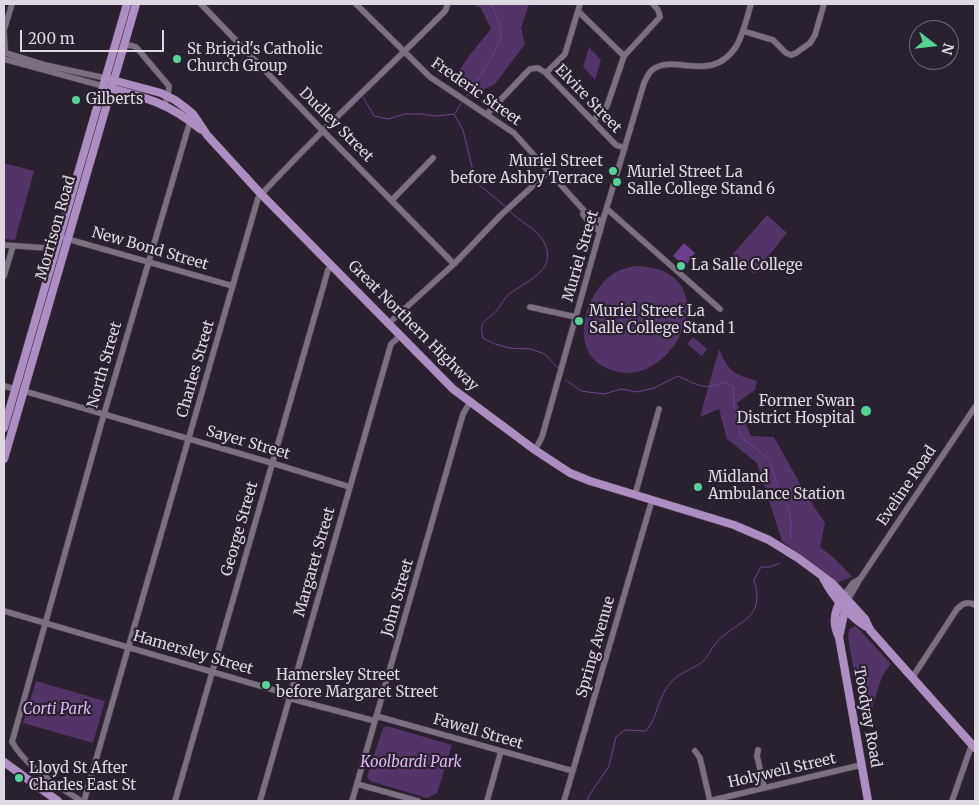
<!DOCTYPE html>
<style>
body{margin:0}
#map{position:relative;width:979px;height:805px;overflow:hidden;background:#2a2130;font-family:Merriweather,serif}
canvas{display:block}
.frame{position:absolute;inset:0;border:5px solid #ddd8e2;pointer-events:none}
.north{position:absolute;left:909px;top:20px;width:50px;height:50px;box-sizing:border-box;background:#2a2130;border:1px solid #726a77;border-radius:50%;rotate:106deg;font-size:14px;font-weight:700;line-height:20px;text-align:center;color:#ddd8e2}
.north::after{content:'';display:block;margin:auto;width:18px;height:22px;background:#53d396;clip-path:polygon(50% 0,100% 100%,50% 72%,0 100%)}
.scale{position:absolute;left:20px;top:30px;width:144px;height:22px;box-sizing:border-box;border:2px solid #ddd8e2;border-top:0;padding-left:6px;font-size:15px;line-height:18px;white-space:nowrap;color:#ddd8e2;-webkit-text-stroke:4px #2a2130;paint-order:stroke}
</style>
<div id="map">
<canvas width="979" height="805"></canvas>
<div class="frame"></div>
<div class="north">N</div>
<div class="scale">200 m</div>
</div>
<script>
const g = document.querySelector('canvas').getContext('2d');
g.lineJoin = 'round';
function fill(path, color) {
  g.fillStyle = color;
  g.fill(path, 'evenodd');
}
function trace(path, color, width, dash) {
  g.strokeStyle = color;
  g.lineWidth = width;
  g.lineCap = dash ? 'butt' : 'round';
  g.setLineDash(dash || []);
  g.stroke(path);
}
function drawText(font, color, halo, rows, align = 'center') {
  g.font = font + ' Merriweather,serif';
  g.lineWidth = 4.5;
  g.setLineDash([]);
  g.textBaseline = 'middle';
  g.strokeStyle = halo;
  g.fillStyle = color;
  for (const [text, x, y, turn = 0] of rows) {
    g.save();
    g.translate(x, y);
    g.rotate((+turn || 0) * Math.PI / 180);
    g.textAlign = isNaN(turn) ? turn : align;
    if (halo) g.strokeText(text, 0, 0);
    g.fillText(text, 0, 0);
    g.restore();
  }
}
fill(new Path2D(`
 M472,4H529L521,28L525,44L495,84L469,96L457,74L469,56L491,29L481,8Z
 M589,47L601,60L595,80L583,67Z
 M4,163L34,171L15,240L4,239Z
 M767,215L787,233L754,274L733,254Z
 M635,266C738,268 668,407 601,365C570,345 586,295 610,276C617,270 626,268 635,266Z
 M693,337L707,349L702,356L687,344Z
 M719,349C729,372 733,374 757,381L755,390L737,403L751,436L774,437L804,491L825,523L820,547L834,558L852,577L836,583L782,541L757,463L727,439L719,409L700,417Z
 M855,626L858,628L891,664C875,679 876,714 863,723L848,637L849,629Z
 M36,681L105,701L93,743L23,723Z
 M387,726L452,745L437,793L427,798L370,781L367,777L383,728Z`), '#533468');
fill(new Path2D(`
 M684,243L695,253L685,266L673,256Z`), '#6e3f8d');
trace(new Path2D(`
 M363,97L374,116L388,119L405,114H421L437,116L454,114
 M465,99C472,87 502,45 501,34C501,24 495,12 491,4
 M455,113L462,102
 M454,114L463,130L472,167L478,184L506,207
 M509,210C519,223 537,227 545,244C557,271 525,282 509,294C504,298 502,305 497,310C488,321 478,319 483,338L495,344L509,348L530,349L545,354L558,368
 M566,380L581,391L604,394L621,389L637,392L654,388L678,376C699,385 702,391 725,382L733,387L734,404L741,437L769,459L780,493L788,506L791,523L790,540
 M588,801V797L609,766L616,737L625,730L646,731C658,717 658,695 672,681C681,672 691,670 701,663C708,658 711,648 717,642C738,619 766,621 754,580L761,567H770L780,563`), '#6e3f8d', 1);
const minor = new Path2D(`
 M201,4L323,131L454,264
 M356,4L430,77L514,133L588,215L597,220H603
 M579,12L624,56
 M4,30L12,4
 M743,31L773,40L786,53L791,55L796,53L810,43L815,35L824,4
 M4,32L5,49
 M123,48L129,45L136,47L169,86L168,96L164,105
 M6,53L45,65L105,78
 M4,59L103,86
 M546,73L565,54L580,4
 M487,114L526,73L530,69L538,68L546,73L616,145L625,148
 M593,121L607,106L624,56L660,17L658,10L653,4
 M392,200L433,158
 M607,209L720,309
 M583,214L587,220L600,232
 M64,238L233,286
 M4,245L46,248
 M4,276L13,246
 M530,307L576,317
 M389,323L454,264L501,215L548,172
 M4,386L15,389
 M24,391L272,463L350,487
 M535,450L542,437L603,220L644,83C646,79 648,74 652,70C673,52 712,86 737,45C744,32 747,17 751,4
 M635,495L659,409
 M844,595L853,583L860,579
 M848,600L860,579L975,407
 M4,611L281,692L292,699L375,721
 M912,678L957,609C963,603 968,601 975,605
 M376,716L573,771
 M758,750L757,756L764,787
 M695,751L700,758L710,801
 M357,784L418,801
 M81,801C57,785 27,768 12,742L102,421L191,118
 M84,801L258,198C317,133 383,74 445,11L448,4
 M175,801L328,270L332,265
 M260,801L391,344L401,335
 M352,801L463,414L470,402
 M487,801L501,751
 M564,801L652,500
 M709,801L861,765
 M952,801L972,744`);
const major = new Path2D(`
 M105,78L161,93L175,100L187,109L193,114L207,135L261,194L453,389L535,450L570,473L590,481L734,525L769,540L798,558L832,583L865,619L870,630L975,748
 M106,87C144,97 169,103 200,129
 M4,428L127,4
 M4,459L136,4
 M823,578C833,597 851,619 870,629
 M844,595C835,608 831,622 839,637L868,801
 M839,637L846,605
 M4,762L58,801`);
trace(minor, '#433c48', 7);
trace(major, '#433c48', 9);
trace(minor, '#7a7082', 5.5);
trace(major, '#ac8ec3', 8);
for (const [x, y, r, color] of [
 [177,59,5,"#53d396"],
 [76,100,5,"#53d396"],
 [613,171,5,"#53d396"],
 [617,182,5,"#53d396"],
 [681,266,5,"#53d396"],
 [579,321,5,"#53d396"],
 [866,411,6,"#53d396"],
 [698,487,5,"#53d396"],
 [266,685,5,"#53d396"],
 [19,778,5,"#53d396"]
]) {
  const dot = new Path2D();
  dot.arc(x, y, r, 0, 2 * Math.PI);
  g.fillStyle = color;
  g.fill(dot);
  trace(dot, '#2a2130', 2);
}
drawText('15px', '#ddd8e2', '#2a2130', [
 ["St Brigid's Catholic",187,50],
 ["Church Group",187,67],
 ["Gilberts",86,100],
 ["Muriel Street",603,162,"right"],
 ["before Ashby Terrace",603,179,"right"],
 ["Muriel Street La",627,173],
 ["Salle College Stand 6",627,190],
 ["La Salle College",691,266],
 ["Muriel Street La",589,312],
 ["Salle College Stand 1",589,329],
 ["Former Swan",855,402,"right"],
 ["District Hospital",855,419,"right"],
 ["Midland",708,478],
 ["Ambulance Station",708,495],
 ["Hamersley Street",276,676],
 ["before Margaret Street",276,693],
 ["Lloyd St After",29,769],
 ["Charles East St",29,786]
], 'left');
drawText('15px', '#ddd8e2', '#2a2130', [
 ["Frederic Street",476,92,35],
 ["Elvire Street",588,99,46],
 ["Dudley Street",336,125,45],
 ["Morrison Road",56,228,-74],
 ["New Bond Street",150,249,16],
 ["Muriel Street",581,256,-74],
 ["Great Northern Highway",413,326,45],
 ["North Street",105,365,-74],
 ["Charles Street",196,369,-74],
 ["Sayer Street",248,443,16],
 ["Eveline Road",907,486,-56],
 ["George Street",240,529,-74],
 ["Margaret Street",315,562,-74],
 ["John Street",398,598,-74],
 ["Spring Avenue",596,647,-74],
 ["Hamersley Street",193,653,16],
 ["Toodyay Road",867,717,80],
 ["Fawell Street",478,732,16],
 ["Holywell Street",782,771,-13]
]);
drawText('italic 15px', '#dab6f7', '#2a2130', [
 ["Corti Park",57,710],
 ["Koolbardi Park",411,763]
]);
</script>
